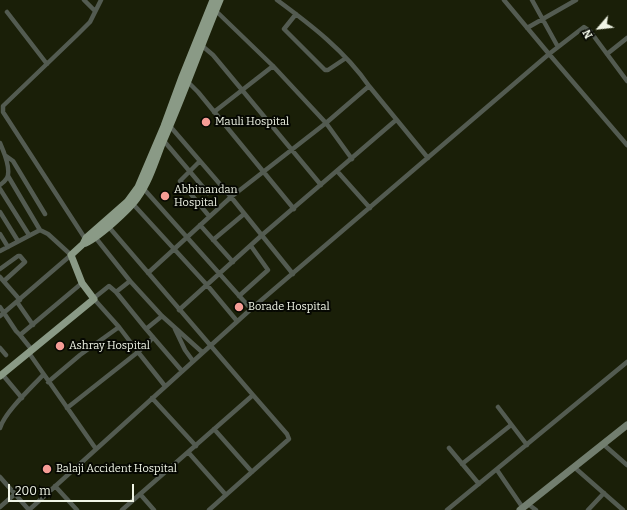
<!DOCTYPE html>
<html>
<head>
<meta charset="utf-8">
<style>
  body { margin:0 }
  #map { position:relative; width:627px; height:510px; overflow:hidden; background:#1a1f08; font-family:Bitter,serif }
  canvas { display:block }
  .north { position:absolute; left:579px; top:8px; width:40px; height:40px; -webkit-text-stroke:3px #060802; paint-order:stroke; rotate:242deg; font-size:11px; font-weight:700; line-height:16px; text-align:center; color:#f0f5e6 }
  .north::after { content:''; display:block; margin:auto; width:14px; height:18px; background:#f0f5e6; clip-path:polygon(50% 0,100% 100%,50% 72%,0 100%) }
  .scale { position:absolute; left:8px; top:484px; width:126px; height:18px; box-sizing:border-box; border:2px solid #f0f5e6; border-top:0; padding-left:5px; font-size:12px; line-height:14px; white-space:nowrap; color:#f0f5e6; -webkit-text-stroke:3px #060802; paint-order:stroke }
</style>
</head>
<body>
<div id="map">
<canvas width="627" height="510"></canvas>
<div class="north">N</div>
<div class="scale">200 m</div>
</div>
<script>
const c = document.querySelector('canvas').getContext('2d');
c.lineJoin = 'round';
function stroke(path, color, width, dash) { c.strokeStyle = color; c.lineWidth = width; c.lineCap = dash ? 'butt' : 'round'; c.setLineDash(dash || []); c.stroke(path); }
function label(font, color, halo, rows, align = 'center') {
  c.font = font + ' Bitter,serif'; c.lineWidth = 4; c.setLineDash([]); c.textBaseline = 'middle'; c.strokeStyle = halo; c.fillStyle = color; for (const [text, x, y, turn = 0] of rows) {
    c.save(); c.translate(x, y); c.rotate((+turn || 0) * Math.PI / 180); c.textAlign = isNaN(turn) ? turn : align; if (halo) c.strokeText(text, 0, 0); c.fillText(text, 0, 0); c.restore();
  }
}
const street = new Path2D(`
  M84,0L95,11
  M277,0C311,25 345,51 369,86
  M532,0L558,47
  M216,11L273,66L326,123L352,159
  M7,12L47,64
  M296,14L284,29L325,70H328L346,58
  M527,28L576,0
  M627,38L607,54L590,31L584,27L549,54L627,145
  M200,44L213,55L321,185
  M607,54L627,81
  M187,81L198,92L294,209
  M214,112L273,66
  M169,125L231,197L293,274
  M164,141L208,193
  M0,143C4,152 11,170 7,178C5,181 3,183 0,185
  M6,156L13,161L45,214
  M200,161L180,181L209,216
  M337,171L370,208
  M143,188L251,309
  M0,189L29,235
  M133,204L207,285L237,321
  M0,212L18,241
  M200,225L233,262
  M108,226L253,395L122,510
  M0,234L8,247
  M95,237L130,281L162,316L202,352
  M86,240L3,112V106L77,35L90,22L101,0
  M213,240L244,214
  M0,251L40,230
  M0,269L18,256H20L25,262L4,281
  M148,273L231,197L326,123L369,86L428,158
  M0,277L20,300
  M116,292L146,329L162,316
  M239,296L268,270L251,246
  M94,298L109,286L116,292L130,281
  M17,302L33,325
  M0,307L16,331L20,335
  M179,310L262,235L396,120
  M0,316L71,255L48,234L40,230L8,176
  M146,329L182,371
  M175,329L185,350L193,361
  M153,337L149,342L138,352L165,386
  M0,348L6,355
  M32,350L20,335L82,283
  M29,353L96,449
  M2,374L22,398
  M48,382L80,355L119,327
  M152,398L196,446
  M498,407L527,445
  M67,408L138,352L119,327L94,299
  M0,428C5,412 31,388 43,375
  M214,429L252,472
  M603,444L627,465
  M449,448L479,484
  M188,452L226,495
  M462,464L511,425
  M574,467L623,510
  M497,470L523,508
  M0,477L29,510
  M55,486L77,510
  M140,494L154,510
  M528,504L536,510
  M0,507L15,494
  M29,510L251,309L549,54L504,0
  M209,510L289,439L287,434L253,395
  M447,510L627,362
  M588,510L604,493`);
const secondary = new Path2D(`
  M520,510L627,425`);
const primary = new Path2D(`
  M83,244C96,240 130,209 138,197C149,182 155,162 162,144C183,97 200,48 220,0
  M0,376L94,299L82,283L71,255L83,244L86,238L127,202L138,187L164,126L182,77L213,0`);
const markers = [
  [206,122,5,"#f59c95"],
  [165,196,5,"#f59c95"],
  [239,307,5,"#f59c95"],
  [60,346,5,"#f59c95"],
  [47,469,5,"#f59c95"]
];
const poiNames = [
  ["Mauli Hospital",215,122],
  ["Abhinandan",174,190],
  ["Hospital",174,203],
  ["Borade Hospital",248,307],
  ["Ashray Hospital",69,346],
  ["Balaji Accident Hospital",56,469]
];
stroke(street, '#535b51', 4.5);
stroke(secondary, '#727e6f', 7);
stroke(primary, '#8a9a86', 7);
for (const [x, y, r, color] of markers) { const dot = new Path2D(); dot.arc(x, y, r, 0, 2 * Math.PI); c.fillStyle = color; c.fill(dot); stroke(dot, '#060802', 1.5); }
label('11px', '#f0f5e6', '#060802', poiNames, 'left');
</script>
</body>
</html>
